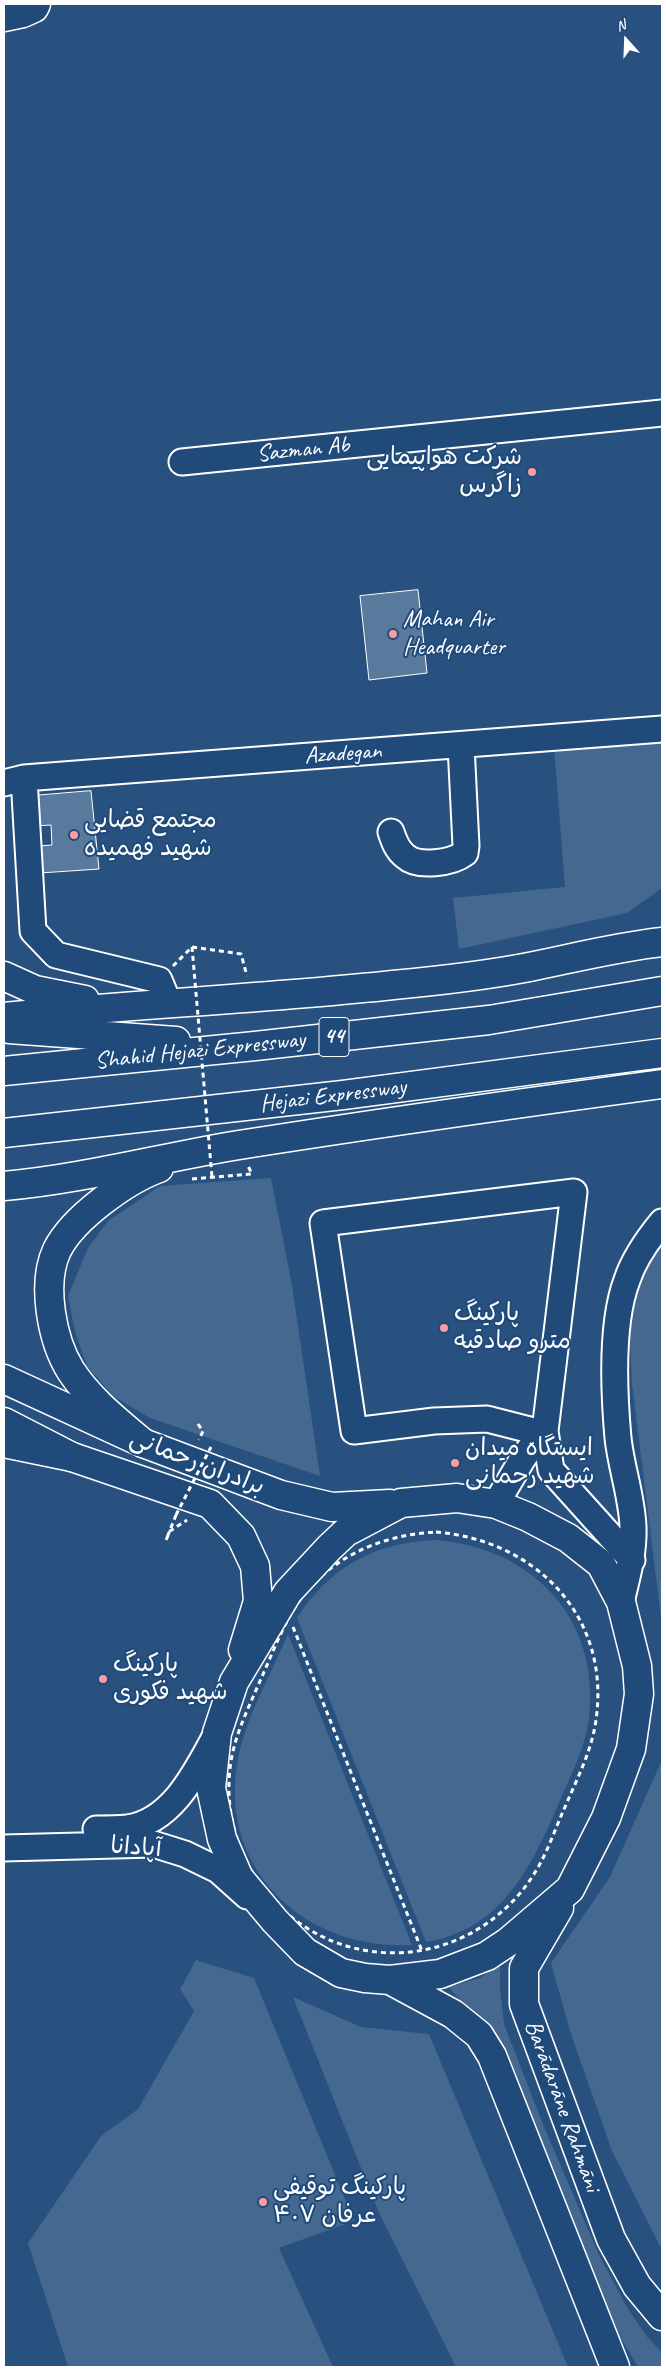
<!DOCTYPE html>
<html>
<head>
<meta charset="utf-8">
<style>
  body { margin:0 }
  #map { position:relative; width:666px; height:2371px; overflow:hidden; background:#28517f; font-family:Caveat,sans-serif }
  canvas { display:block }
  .frame { position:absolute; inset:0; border:5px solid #fff; pointer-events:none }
  .north { position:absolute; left:601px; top:15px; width:50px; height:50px; -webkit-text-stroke:4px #1f4a7a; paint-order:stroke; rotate:340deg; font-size:14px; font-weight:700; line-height:20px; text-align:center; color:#fff }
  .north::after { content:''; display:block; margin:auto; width:18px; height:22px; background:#fff; clip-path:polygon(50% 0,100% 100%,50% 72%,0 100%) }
</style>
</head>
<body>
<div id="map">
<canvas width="666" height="2371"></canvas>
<div class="frame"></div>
<div class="north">N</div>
</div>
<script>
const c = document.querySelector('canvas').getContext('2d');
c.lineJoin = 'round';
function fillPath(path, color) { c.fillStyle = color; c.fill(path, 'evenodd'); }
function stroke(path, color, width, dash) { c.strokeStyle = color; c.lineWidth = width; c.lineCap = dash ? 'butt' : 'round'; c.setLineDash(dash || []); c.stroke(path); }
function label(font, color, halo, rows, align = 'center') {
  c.font = font + ' Caveat,"Playpen Sans Arabic",sans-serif'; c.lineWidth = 4; c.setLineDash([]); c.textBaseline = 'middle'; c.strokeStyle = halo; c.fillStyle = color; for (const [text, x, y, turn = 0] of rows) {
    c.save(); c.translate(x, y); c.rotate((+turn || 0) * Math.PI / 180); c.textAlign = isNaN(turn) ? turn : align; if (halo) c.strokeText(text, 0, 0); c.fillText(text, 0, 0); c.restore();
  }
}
const green = new Path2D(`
  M662,735V888L627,913L459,949L453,898L565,887L554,747Z
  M271,1178L292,1285L320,1476L150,1418L113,1396L87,1366L75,1332L68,1296L88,1248L108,1221L160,1186Z
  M662,1239V1625L632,1384L628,1299Z
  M435,1540C531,1547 601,1618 589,1718C585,1750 568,1781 556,1810C529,1871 500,1930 426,1942L297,1618C331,1566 374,1543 435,1540Z
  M288,1634L412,1945C308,1951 220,1873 237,1765C244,1720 270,1676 288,1634Z
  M662,1760V2247L660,2246L612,2151L570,2031L551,1963L610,1877Z
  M196,1960L254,1978L354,2221L279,2248L333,2367H68L28,2243L101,2136L138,2109L194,2011L180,1989Z
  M500,1963V1989L504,2024L544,2127L600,2257L628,2309L648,2338L662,2352V2367H638L606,2313L496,2036L448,1987L480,1978Z
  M293,1997L361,2027L429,2034L568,2367H456L379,2213Z`);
const building = new Path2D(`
  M418,590L427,673L369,680L360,596Z
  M91,791L99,869L40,873L38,846L52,845L51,825L35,826L32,796Z`);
const path = new Path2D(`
  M173,966L192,947L241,954L247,976
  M192,1179L252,1174L248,1166
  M198,1424L203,1431L199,1440
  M176,1515L166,1540L170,1531L187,1520
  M436,1532C535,1540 611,1616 596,1720C592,1750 577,1779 565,1807C555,1829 547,1854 534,1874C499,1930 434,1961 369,1951C281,1938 220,1856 230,1769C233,1738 248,1709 260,1681C270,1659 279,1635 291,1614C321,1561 377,1535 436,1532Z
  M293,1627L422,1951`);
const minor = new Path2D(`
  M182,462L662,413
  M24,778L33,931L56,955L159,980L169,1004
  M4,783L24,778L662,729
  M391,832C394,841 397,850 405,856C418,868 452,863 465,853L466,846L461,745
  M496,1504L523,1458L534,1443V1431L487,1419L434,1421L354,1431L323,1223L574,1192L545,1431L551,1470L632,1560
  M621,1602C627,1577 634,1553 633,1527C632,1497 621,1467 618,1438C614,1393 611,1322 627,1280C634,1259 648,1239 662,1222
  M96,1829C106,1829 117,1829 127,1828C172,1822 196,1772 215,1737
  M4,1848L153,1844L185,1854L218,1870L247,1896`);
const major = new Path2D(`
  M4,17L23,13L34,8L36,4
  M4,1379L143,1443L281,1495L332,1507L390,1504
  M4,1422L72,1457L210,1504L241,1536L255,1566L258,1601L243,1650
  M457,1498L496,1504L528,1517L568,1538L601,1564L621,1602L637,1666L639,1694L631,1749L606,1818L570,1889L508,1942L487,1956L440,1974L390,1980L365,1978L341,1973L305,1952L275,1921L239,1878L222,1839L211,1788L217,1733L234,1682L288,1592L329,1548L346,1532L401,1503Z
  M559,1908L524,1968V2004L611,2239L637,2286L662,2316
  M390,1980L453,2014L479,2035L492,2056L615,2367`);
const highway = new Path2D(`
  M4,976L35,990L85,1000
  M4,1017C133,1004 263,999 393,985C436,981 481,976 524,968C570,959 616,947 662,942
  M9,1029L176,1041
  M4,1071L255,1046L489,1020L662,991
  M4,1133L343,1095L662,1053
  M4,1186C83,1179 160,1158 239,1145C379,1123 521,1103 662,1084
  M4,1443L72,1457
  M143,1443C117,1421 90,1400 71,1371C52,1341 41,1284 57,1250C73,1218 126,1180 159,1168`);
const pathBridge = new Path2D(`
  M192,947L212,1177
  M176,1515L211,1447`);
const markers = [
  [532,472,5,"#ff9aa2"],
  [393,634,5,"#ff9aa2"],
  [74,835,5,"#ff9aa2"],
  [444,1328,5,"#ff9aa2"],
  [455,1463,5,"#ff9aa2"],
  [103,1679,5,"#ff9aa2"],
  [263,2202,5,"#ff9aa2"]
];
const shields = [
  [334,1037,30]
];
const shieldNames = [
  ["44",334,1037]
];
const streetNames = [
  ["Sazman Ab",303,450,-6],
  ["Azadegan",343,754,-4],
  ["Shahid Hejazi Expressway",200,1051,-6],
  ["Hejazi Expressway",333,1096,-7],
  ["برادران رحمانی",197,1463,21],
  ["آپادانا",136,1848,4],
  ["Barādarāne Rahmāni",562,2106,70]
];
const poiNames = [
  ["شرکت هواپیمایی",522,458,"right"],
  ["زاگرس",522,486,"right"],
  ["Mahan Air",403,620],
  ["Headquarter",403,648],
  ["مجتمع قضایی",84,821],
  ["شهید فهمیده",84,849],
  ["پارکینگ",454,1314],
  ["مترو صادقیه",454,1342],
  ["ایستگاه میدان",465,1449],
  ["شهید رحمانی",465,1477],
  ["پارکینگ",113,1665],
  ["شهید فکوری",113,1693],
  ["پارکینگ توقیفی",273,2188],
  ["عرفان ۴۰۷",273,2216]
];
fillPath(green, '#446890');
fillPath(building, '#5a7a9d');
stroke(building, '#fff', 1);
stroke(minor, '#fff', 29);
stroke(major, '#fff', 31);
stroke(highway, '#fff', 31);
stroke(path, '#fff', 3, [5, 4]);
stroke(minor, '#1f4a7a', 25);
stroke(major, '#1f4a7a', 28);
stroke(highway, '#1f4a7a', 28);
stroke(pathBridge, '#fff', 3, [5, 4]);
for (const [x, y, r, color] of markers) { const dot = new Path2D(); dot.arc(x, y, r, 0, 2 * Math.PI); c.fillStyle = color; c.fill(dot); stroke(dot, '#1f4a7a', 2); }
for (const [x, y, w] of shields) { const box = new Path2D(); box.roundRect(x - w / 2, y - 19.5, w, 39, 4); c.fillStyle = '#1f4a7a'; c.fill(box); stroke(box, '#fff', 1); }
label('bold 22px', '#fff', null, shieldNames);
label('24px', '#fff', '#1f4a7a', streetNames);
label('24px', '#fff', '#1f4a7a', poiNames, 'left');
</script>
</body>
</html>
